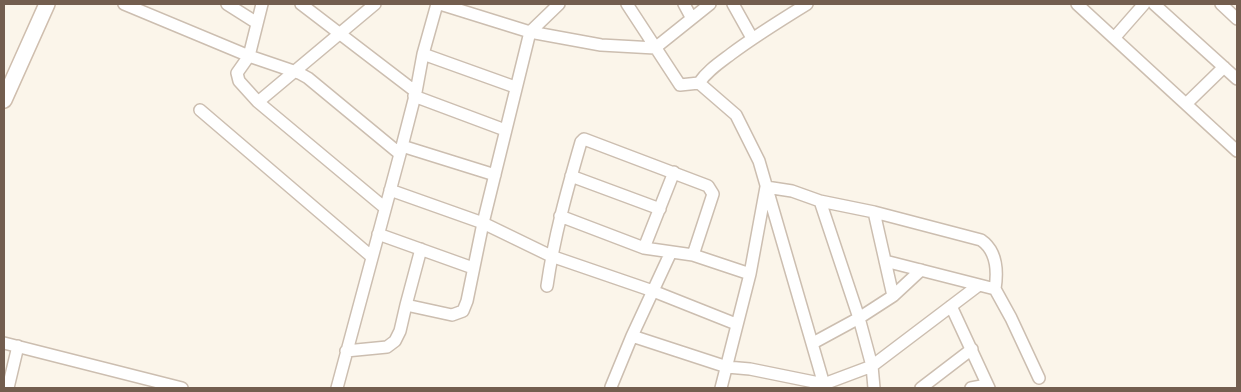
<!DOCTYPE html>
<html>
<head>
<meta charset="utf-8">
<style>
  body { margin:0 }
  #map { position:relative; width:1241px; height:392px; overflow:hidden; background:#fbf5ea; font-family:"Sofia Sans Condensed",sans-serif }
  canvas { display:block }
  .frame { position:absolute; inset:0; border:5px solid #735e4f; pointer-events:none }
</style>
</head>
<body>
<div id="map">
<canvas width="1241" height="392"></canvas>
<div class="frame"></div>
</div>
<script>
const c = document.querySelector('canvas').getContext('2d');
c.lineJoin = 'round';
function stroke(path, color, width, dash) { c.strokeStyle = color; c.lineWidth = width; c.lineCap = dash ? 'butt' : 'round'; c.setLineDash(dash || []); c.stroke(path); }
const street = new Path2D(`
  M124,4L249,56L299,73L308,78L400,154
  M227,4L257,23
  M262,4L249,56L237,73L239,81L258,102L385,208
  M301,4L416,92
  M440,4L530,32L601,45L655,48L710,4
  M627,4L680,85L699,83L736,115L759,161L825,388
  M684,4L691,17
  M733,4L752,38
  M1077,4L1237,151
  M1154,4L1237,79
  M1221,4L1237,19
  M1115,37L1144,4
  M423,54L515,87
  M699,83C707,71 719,63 731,54C755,36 781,20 807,4
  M414,96L505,130
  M258,102L375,4
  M1186,104L1224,67
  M200,110L372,257
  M402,146L495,175
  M571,176L660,209
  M390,190L483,223L551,256L653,291L736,324
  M820,201L859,318L872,366L874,388
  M560,216L644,248L693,255L750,274
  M378,234L473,268
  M644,248L674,172
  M885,261L995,289L1011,318L1039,378
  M547,286C554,237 567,190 581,142L584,139L708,186L713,194L693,255
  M893,296L921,270
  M406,305L452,315L463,311L467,301L483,223L530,32L559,4
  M951,306L989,388
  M632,336L727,367L750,369L824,384L872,366L979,285
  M4,343L182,388
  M813,343L859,318L893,296L874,212
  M346,351L387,347L395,341L400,331L406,305L421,249
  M611,387L632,336L671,252
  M8,388L18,346
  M337,388L400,154L416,92L423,54L437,4
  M721,388L750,274L766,187L792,191L820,201L874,212L981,240C997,251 998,270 995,289
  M921,388L972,349
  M971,388L987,385`);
const secondary = new Path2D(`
  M4,100L47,4`);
stroke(street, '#ccbeb0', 14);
stroke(secondary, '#cfbeae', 18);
stroke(street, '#fff', 11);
stroke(secondary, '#fff', 15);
</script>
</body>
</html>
